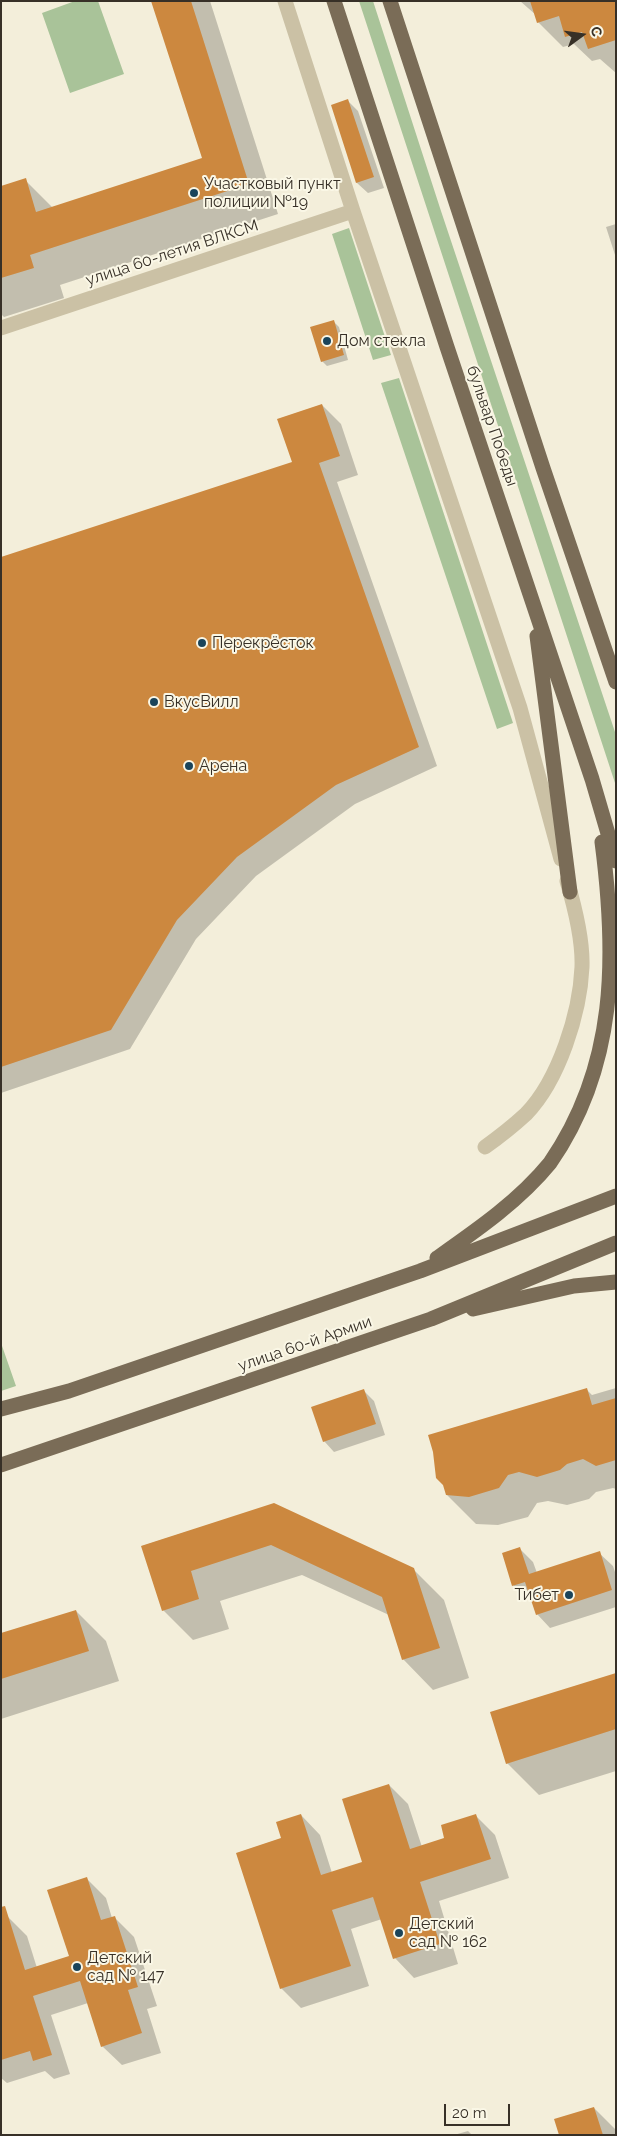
<!DOCTYPE html>
<html>
<head>
<meta charset="utf-8">
<style>
  body { margin:0 }
  #map { position:relative; width:617px; height:2136px; overflow:hidden; background:#f3eeda; font-family:Raleway,sans-serif }
  canvas { display:block }
  .frame { position:absolute; inset:0; border:2px solid #373027; pointer-events:none }
  .north { position:absolute; left:557px; top:10px; width:50px; height:50px; -webkit-text-stroke:4px #faf7e6; paint-order:stroke; rotate:76deg; font-size:14px; font-weight:700; line-height:20px; text-align:center; color:#373027 }
  .north::after { content:''; display:block; margin:auto; width:18px; height:22px; background:#373027; clip-path:polygon(50% 0,100% 100%,50% 72%,0 100%) }
  .scale { position:absolute; left:444px; top:2104px; width:66px; height:22px; box-sizing:border-box; border:2px solid #373027; border-top:0; padding-left:6px; font-size:15px; line-height:18px; white-space:nowrap; color:#373027; -webkit-text-stroke:4px #faf7e6; paint-order:stroke }
</style>
</head>
<body>
<div id="map">
<canvas width="617" height="2136"></canvas>
<div class="frame"></div>
<div class="north">С</div>
<div class="scale">20 m</div>
</div>
<script>
const c = document.querySelector('canvas').getContext('2d');
c.lineJoin = 'round';
function fillPath(path, color) { c.fillStyle = color; c.fill(path, 'evenodd'); }
function stroke(path, color, width, dash) { c.strokeStyle = color; c.lineWidth = width; c.lineCap = dash ? 'butt' : 'round'; c.setLineDash(dash || []); c.stroke(path); }
function label(font, color, halo, rows, align = 'center') {
  c.font = font + ' Raleway,sans-serif'; c.lineWidth = 4; c.setLineDash([]); c.textBaseline = 'middle'; c.strokeStyle = halo; c.fillStyle = color; for (const [text, x, y, turn = 0] of rows) {
    c.save(); c.translate(x, y); c.rotate((+turn || 0) * Math.PI / 180); c.textAlign = isNaN(turn) ? turn : align; if (halo) c.strokeText(text, 0, 0); c.fillText(text, 0, 0); c.restore();
  }
}
const green = new Path2D(`
  M75,1H98L124,74L70,93L42,13Z
  M359,1H373L440,208L616,735V786Z
  M349,228L391,355L373,360L332,234Z
  M399,378L513,723L497,729L381,383Z
  M1,1343L16,1386L1,1391Z`);
const shadow = new Path2D(`
  M152,1H210L278,214L60,285L64,298L4,317L1,314V188L25,180L53,208L203,159Z
  M520,1H616V73L600,59L592,61L574,44L563,47L538,22L536,15Z
  M348,101L358,111L384,188L368,193L357,183Z
  M616,224V258L606,227Z
  M334,322L339,327L348,360L327,366L322,361Z
  M322,405L341,424L358,475L337,482L437,766L355,804L256,876L196,939L130,1049L1,1093V558L293,463Z
  M616,1388V1489L613,1488L596,1492L589,1499L567,1505L548,1501L537,1503L528,1517L498,1525L476,1524L447,1495L587,1390L592,1395Z
  M364,1391L374,1401L385,1435L334,1452L324,1441Z
  M274,1504L413,1569L444,1600L469,1678L433,1690L403,1659L389,1615L302,1575L220,1601L229,1629L193,1640L163,1610L142,1546Z
  M520,1549L533,1562L537,1573L599,1553L613,1566L616,1575V1607L550,1628L537,1614L531,1597L527,1599L513,1585Z
  M76,1611L106,1641L119,1681L1,1719V1635Z
  M616,1674V1771L539,1795L507,1763Z
  M389,1785L408,1804L422,1847L446,1839L476,1816L495,1835L509,1878L439,1901L458,1964L414,1978L395,1958L382,1919L351,1929L369,1986L301,2008L281,1988L283,1839L301,1815L320,1835L332,1873L364,1863Z
  M86,1878L106,1898L112,1918L114,1917L134,1937L157,2006L147,2009L161,2053L122,2065L102,2046L88,2003L51,2015L70,2074L54,2079L45,2071L7,2083L1,2078V1919L8,1917L27,1936L37,1968L70,1957Z
  M594,2108L616,2130V2135H560Z
  M468,2131L472,2135H454Z`);
const building = new Path2D(`
  M151,1H191L249,184L30,255L34,268L1,278V186L26,178L36,212L202,158Z
  M530,1H616V40L588,49L582,32L565,37L559,16L537,23Z
  M348,99L374,177L356,183L331,105Z
  M334,320L344,355L321,362L310,327Z
  M322,404L340,456L319,463L419,747L336,785L237,857L177,920L111,1030L1,1067V557L292,462L277,419Z
  M587,1388L592,1405L616,1398V1460L596,1466L583,1459L567,1464L560,1470L537,1477L519,1472L508,1475L499,1488L469,1497L446,1495L443,1485L436,1478L433,1452L428,1435Z
  M364,1389L376,1424L323,1442L311,1407Z
  M274,1503L414,1568L440,1648L402,1660L382,1597L271,1545L191,1571L199,1599L162,1611L141,1546Z
  M520,1547L529,1574L600,1551L612,1590L536,1615L525,1582L512,1586L502,1553Z
  M76,1610L89,1651L1,1679V1633Z
  M616,1673V1729L506,1764L490,1712Z
  M389,1784L410,1849L444,1838L441,1825L476,1814L491,1859L420,1882L440,1944L393,1959L373,1897L332,1910L351,1966L280,1989L236,1853L281,1838L276,1822L301,1814L321,1875L362,1862L342,1799Z
  M87,1877L101,1920L115,1916L138,1987L128,1990L142,2033L101,2047L80,1981L33,1996L52,2055L33,2061L30,2051L1,2060V1907L5,1906L25,1970L69,1956L47,1890Z
  M594,2107L603,2135H559L554,2119Z`);
const minor = new Path2D(`
  M285,1L353,211L520,708L561,859
  M1,328L353,211
  M485,1147C499,1137 513,1126 526,1114C559,1080 580,1013 582,967C583,939 575,908 567,881`);
const major = new Path2D(`
  M334,1L447,347L592,779L616,861
  M390,1L543,468L616,682
  M537,636L570,892
  M437,1258C477,1230 519,1201 550,1163C617,1066 617,957 602,842
  M473,1309L574,1286L616,1282
  M1,1409L69,1391L420,1271L616,1196
  M1,1465L431,1319L616,1243`);
const markers = [
  [194,193,5,"#1a445a"],
  [327,341,5,"#1a445a"],
  [202,643,5,"#1a445a"],
  [154,702,5,"#1a445a"],
  [189,766,5,"#1a445a"],
  [569,1595,5,"#1a445a"],
  [399,1933,5,"#1a445a"],
  [77,1967,5,"#1a445a"]
];
const poiNames = [
  ["Участковый пункт",204,184],
  ["полиции №19",204,202],
  ["Дом стекла",337,341],
  ["Перекрёсток",212,643],
  ["ВкусВилл",164,702],
  ["Арена",199,766],
  ["Тибет",559,1595,"right"],
  ["Детский",409,1924],
  ["сад № 162",409,1942],
  ["Детский",87,1958],
  ["сад № 147",87,1976]
];
const streetNames = [
  ["улица 60-летия ВЛКСМ",172,253,-18],
  ["бульвар Победы",492,426,71],
  ["улица 60-й Армии",305,1344,-19]
];
fillPath(green, '#a9c399');
fillPath(shadow, '#0003');
fillPath(building, '#cc883f');
stroke(minor, '#cbc1a5', 15);
stroke(major, '#7a6c57', 15);
for (const [x, y, r, color] of markers) { const dot = new Path2D(); dot.arc(x, y, r, 0, 2 * Math.PI); c.fillStyle = color; c.fill(dot); stroke(dot, '#faf7e6', 2); }
label('16px', '#373027', '#faf7e6', poiNames, 'left');
label('16px', '#373027', '#faf7e6', streetNames);
</script>
</body>
</html>
